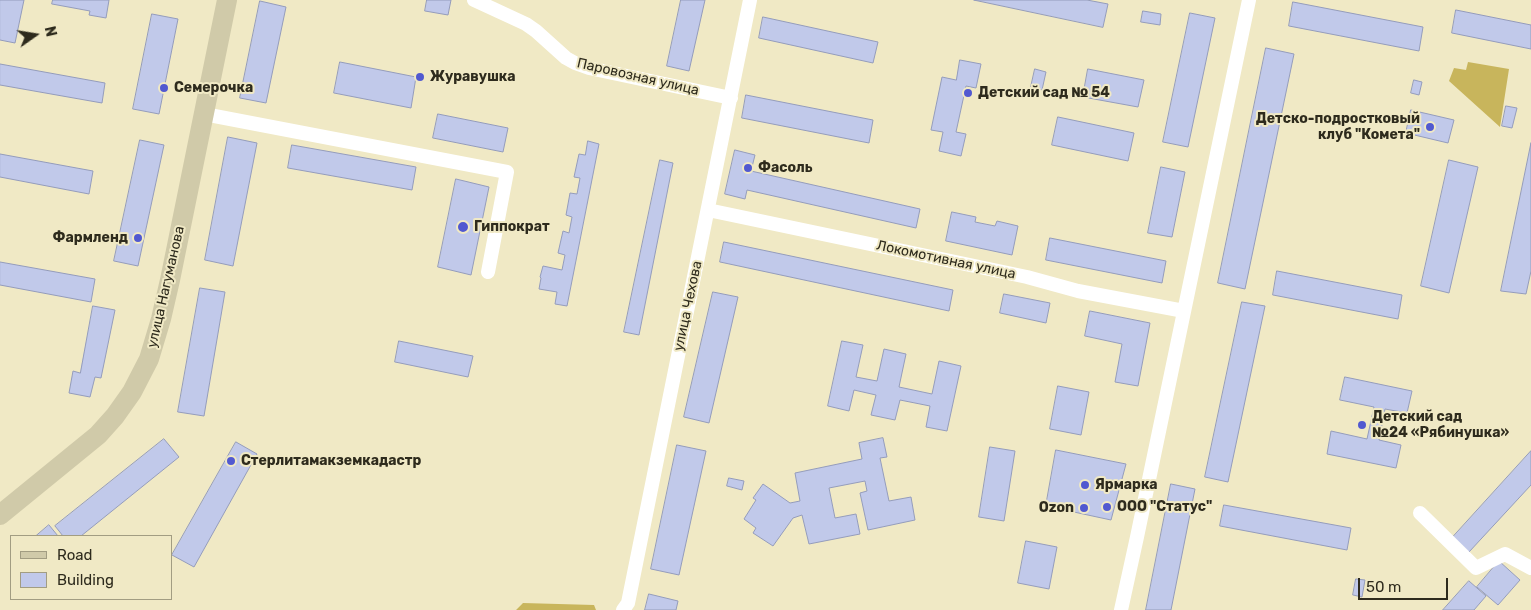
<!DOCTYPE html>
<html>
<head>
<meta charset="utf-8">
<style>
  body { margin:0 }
  #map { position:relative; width:1531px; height:610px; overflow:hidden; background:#f0e9c5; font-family:Rubik,sans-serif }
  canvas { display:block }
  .legend { position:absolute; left:10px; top:535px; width:162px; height:65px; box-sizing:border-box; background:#f0e9c5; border:1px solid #a29d82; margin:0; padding:6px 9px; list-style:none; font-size:15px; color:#2e2b1d }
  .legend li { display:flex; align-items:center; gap:10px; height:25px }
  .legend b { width:25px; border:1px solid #a29d82 }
  .north { position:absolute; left:10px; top:10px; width:50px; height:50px; -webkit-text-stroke:4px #f0e9c5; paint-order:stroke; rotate:77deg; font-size:14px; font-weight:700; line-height:20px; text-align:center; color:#2e2b1d }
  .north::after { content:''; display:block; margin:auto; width:18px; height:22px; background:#2e2b1d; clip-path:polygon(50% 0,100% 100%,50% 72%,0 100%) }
  .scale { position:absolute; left:1358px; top:578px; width:90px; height:22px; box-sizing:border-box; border:2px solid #2e2b1d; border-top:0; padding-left:6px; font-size:15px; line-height:18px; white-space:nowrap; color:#2e2b1d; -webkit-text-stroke:4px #f0e9c5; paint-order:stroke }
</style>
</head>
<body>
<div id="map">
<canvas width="1531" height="610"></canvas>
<ul class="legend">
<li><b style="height:6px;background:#d0caa9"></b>Road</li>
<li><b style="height:14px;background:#c1c9ea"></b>Building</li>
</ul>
<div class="north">N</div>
<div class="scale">50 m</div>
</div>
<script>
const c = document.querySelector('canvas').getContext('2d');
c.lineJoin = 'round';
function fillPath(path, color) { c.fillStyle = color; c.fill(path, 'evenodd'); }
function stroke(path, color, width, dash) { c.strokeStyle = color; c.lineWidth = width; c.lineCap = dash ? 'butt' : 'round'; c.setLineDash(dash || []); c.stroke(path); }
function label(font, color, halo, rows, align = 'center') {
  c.font = font + ' Rubik,sans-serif'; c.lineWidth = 4; c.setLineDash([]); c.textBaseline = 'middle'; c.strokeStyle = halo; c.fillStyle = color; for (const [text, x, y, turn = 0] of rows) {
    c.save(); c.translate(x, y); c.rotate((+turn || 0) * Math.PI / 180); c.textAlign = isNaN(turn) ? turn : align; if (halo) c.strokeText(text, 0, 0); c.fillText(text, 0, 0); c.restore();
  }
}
const green = new Path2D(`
  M1468,62L1509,69L1500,127L1449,81L1454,68L1466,70Z
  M523,603L594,605L596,610H516Z`);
const building = new Path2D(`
  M0,0H24L15,43L0,40Z
  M53,0H109L106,18L89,15L90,11L52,4Z
  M427,0H451L448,15L425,11Z
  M681,0H705L689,71L667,66Z
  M974,0H1087L1108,4L1103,27Z
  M260,1L286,7L266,103L240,98Z
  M1293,2L1423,27L1419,51L1289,26Z
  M1456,10L1531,25V49L1452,33Z
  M1143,11L1161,14L1160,25L1141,22Z
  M1190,13L1215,18L1188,147L1163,142Z
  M152,14L178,19L159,114L133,109Z
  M763,17L878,42L873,63L759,38Z
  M1266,48L1294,54L1245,289L1218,283Z
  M960,60L981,64L976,88L966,86L956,132L966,134L961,156L939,151L943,132L931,130L942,77L956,80Z
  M340,62L416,77L411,108L334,93Z
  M0,64L105,83L102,103L0,85Z
  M1035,69L1046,72L1042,90L1031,87Z
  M1088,69L1144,80L1138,107L1083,97Z
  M1414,80L1422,82L1419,95L1411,93Z
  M746,95L873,120L869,143L742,118Z
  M1506,106L1517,108L1512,128L1502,126Z
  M1411,110L1454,120L1448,143L1406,133Z
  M438,114L508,128L503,152L433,138Z
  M1058,117L1134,133L1128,161L1052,145Z
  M228,137L257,143L233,266L205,260Z
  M140,140L164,145L138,266L114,261Z
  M588,141L599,144L567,306L555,304L557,292L539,289L541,278L540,277L543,266L562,270L565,255L558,253L563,231L569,233L572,217L566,215L570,193L577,194L580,178L574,177L579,154L585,155Z
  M1531,143V271L1526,294L1501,291Z
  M292,145L416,167L412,190L288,168Z
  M735,150L755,155L751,171L920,209L916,228L747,190L745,199L725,194Z
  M0,154L93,171L89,194L0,177Z
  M660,160L673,163L639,335L624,332Z
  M1449,160L1478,167L1449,293L1421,286Z
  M1161,167L1185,172L1172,237L1148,233Z
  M456,179L489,187L471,275L438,267Z
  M952,212L976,217L975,222L995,226L997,221L1018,226L1012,255L946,241Z
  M1050,238L1166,261L1162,283L1046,260Z
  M724,242L953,290L949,311L720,262Z
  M0,262L95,279L91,302L0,285Z
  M1277,271L1402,295L1398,319L1273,295Z
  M200,288L225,292L204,416L178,412Z
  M713,292L738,297L709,423L684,417Z
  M1004,294L1050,303L1046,323L1000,313Z
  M1242,302L1265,306L1228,482L1205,477Z
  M93,306L115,310L101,378L95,377L90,397L69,393L73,371L80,373Z
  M1090,311L1150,323L1138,386L1115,382L1122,344L1085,336Z
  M399,341L473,356L468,377L395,362Z
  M842,341L863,345L856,377L877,381L884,349L906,354L899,387L932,394L939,361L961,366L947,431L926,427L930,406L900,400L895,420L871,415L876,395L854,390L849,411L828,406Z
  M1345,377L1412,391L1407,413L1385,409L1379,440L1401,445L1396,468L1327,454L1331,431L1367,439L1374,407L1340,400Z
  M1058,386L1089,392L1081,435L1050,429Z
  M883,438L887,457L880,458L889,501L911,497L915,520L868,530L860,493L867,491L865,481L829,488L835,518L856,514L860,534L809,544L802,515L793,518L773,546L753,533L756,528L744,519L756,500L753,498L763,484L790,503L800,501L795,473L862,459L859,443Z
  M164,439L179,457L81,536H63L55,526Z
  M236,442L257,454L194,567L172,555Z
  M677,445L706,451L679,575L651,569Z
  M990,447L1015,451L1004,521L979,517Z
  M1056,450L1126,464L1111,520L1046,506Z
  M1531,451V485L1469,552L1453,537Z
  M729,478L744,481L742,490L727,486Z
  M1171,484L1195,489L1171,610H1146Z
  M1224,505L1351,528L1347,550L1220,526Z
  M49,525L58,536H36Z
  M1026,541L1057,547L1049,589L1018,583Z
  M1499,561L1520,580L1498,605L1477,587Z
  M1356,579L1365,580L1362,597L1353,595Z
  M1469,581L1486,596L1474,610H1443Z
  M649,594L678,601L676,610H645Z`);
const street = new Path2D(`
  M474,0L526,24L536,31L566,58L575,63L589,68L731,98
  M204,114L507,172L488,272
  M708,210L1027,277L1078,291L1184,311
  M1420,513L1476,568L1505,554L1531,568
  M623,610L628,603L750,0
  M1121,610L1137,537L1249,0`);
const secondary = new Path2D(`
  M0,515L98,435L115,416L132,392L149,359L161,319L170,280L227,0`);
const markers = [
  [420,77,5,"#5159d0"],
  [164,88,5,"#5159d0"],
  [968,93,5,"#5159d0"],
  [1430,127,5,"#5159d0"],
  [748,168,5,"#5159d0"],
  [463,227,6,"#5159d0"],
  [138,238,5,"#5159d0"],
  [1362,425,5,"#5159d0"],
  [231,461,5,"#5159d0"],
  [1085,485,5,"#5159d0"],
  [1107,507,5,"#5159d0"],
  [1084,508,5,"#5159d0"]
];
const poiNames = [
  ["Журавушка",430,77],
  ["Семерочка",174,88],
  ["Детский сад № 54",978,93],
  ["Детско-подростковый",1420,119,"right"],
  ["клуб \"Комета\"",1420,135,"right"],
  ["Фасоль",758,168],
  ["Гиппократ",474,227],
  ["Фармленд",128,238,"right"],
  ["Детский сад",1372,417],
  ["№24 «Рябинушка»",1372,433],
  ["Стерлитамакземкадастр",241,461],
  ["Ярмарка",1095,485],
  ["ООО \"Статус\"",1117,507],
  ["Ozon",1074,508,"right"]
];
const streetNames = [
  ["Паровозная улица",638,77,13],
  ["Локомотивная улица",946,260,12],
  ["улица Нагуманова",166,287,-77],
  ["улица Чехова",688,306,-78]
];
fillPath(green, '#c8b55c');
fillPath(building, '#c1c9ea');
stroke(building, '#949cbb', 1);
stroke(street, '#fff', 14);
stroke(secondary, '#d0caa9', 20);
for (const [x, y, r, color] of markers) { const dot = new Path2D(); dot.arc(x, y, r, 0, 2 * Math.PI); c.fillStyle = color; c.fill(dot); stroke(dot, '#f0e9c5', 2); }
label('bold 14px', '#2e2b1d', '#f0e9c5', poiNames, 'left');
label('14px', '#2e2b1d', '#f0e9c5', streetNames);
</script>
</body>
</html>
